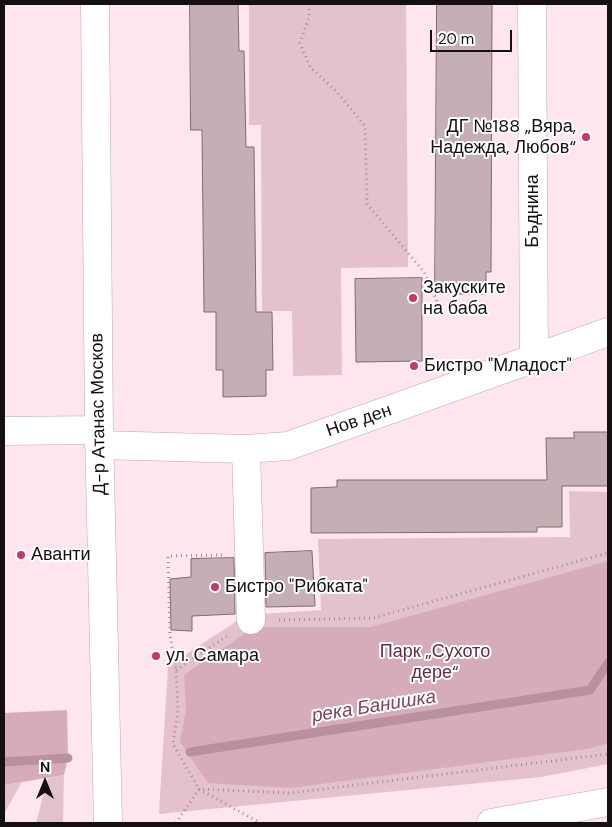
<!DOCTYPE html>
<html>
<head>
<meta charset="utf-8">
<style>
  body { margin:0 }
  #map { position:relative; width:612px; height:827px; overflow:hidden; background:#fee6ec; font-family:"DM Sans",sans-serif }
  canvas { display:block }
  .frame { position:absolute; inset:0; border:5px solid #160f11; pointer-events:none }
  .north { position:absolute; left:20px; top:757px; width:50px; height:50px; -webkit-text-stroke:4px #fff; paint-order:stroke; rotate:0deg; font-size:14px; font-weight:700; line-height:20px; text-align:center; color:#160f11 }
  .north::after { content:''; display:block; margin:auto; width:18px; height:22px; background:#160f11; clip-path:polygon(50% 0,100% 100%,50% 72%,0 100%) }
  .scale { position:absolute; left:430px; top:30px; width:82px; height:22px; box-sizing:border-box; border:2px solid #160f11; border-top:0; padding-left:6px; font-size:15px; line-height:18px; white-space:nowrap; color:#160f11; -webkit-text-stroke:4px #fff; paint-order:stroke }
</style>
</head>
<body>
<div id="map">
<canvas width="612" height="827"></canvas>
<div class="frame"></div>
<div class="north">N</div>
<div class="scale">20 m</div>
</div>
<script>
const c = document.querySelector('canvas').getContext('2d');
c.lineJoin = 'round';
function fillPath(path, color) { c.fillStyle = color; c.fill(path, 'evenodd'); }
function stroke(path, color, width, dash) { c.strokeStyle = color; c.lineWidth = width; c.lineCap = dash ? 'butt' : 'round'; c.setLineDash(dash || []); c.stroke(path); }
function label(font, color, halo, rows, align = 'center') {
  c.font = font + ' "DM Sans",sans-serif'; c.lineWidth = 4; c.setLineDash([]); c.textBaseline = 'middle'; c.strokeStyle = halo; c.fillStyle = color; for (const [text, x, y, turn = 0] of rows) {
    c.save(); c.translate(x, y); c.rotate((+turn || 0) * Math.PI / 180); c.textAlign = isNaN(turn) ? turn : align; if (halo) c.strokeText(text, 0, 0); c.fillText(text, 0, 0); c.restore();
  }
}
const green = new Path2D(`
  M249,4H406L408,267L341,268L342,375L293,376L292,311H262L261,125H249Z
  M569,491L608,492V764L542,777L159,814L168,666L246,615L321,610L318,539L570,537Z
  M64,775L63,823H36L48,778Z
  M22,782L4,814V785Z`);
const forest = new Path2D(`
  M608,561V743L587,749L290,788L208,783L180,742L186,710L184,675L254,627H371Z
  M67,710L68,758L64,775L4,785V713Z`);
const stream = new Path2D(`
  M190,752L590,690L608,663
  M4,762L68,758`);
const building = new Path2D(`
  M190,4H238L239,51H244L246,147H254L256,312H272L273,370H266V396L223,397V370H216V312H204L202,130H191Z
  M437,4H492L491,272H486V294H435Z
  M422,278V361L356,362L355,279Z
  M574,432H608V486H562V527H537V532L311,533V488L337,487V480H547L546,438H574Z
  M312,551L315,606L266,607L265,553Z
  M234,558L235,614L192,616V631L171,630L170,579L191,577V559Z`);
const path = new Path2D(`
  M309,4V17L300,43L310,67L336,91L365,126L367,204L424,272L441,310
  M222,555L168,556L170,635L176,670L178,710L173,744L199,789L260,823
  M279,620L373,618L608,553
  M176,670L230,634
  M176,823L199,789L290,793L608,754`);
const minor = new Path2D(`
  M95,4L99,430L108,823
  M532,4L534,358
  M4,431L99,430
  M99,445L246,449L288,446L608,332
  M246,449L251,620
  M491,823L608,802`);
const markers = [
  [586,137,5,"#c3386e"],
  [413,298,5,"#c3386e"],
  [414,366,5,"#c3386e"],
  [21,555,5,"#c3386e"],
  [215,587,5,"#c3386e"],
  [156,656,5,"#c3386e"]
];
const poiNames = [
  ["ДГ №188 „Вяра,",576,127,"right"],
  ["Надежда, Любов“",576,148,"right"],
  ["Закуските",423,288],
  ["на баба",423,309],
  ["Бистро \"Младост\"",424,366],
  ["Аванти",31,555],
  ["Бистро \"Рибката\"",225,587],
  ["ул. Самара",166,656]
];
const streetNames = [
  ["Бъднина",533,211,-90],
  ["Д-р Атанас Москов",99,414,-91],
  ["Нов ден",359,421,-19]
];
const parkNames = [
  ["Парк „Сухото",435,652],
  ["дере“",435,673]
];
const waterNames = [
  ["река Банишка",374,707,-9]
];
fillPath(green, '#e4c2cb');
fillPath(forest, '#d5acb7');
stroke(stream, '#b9919c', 9);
fillPath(building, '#c5afb4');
stroke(building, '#7f6a6f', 1);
stroke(minor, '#bda7ac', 29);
stroke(path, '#a08f94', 3, [1, 4]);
stroke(minor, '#fff', 28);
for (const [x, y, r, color] of markers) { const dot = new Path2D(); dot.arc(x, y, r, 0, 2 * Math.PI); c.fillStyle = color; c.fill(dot); stroke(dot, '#fff', 2); }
label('18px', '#160f11', '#fff', poiNames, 'left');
label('18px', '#160f11', '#fff', streetNames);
label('18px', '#622c3d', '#fff', parkNames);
label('italic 19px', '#7c4455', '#fff', waterNames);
</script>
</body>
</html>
